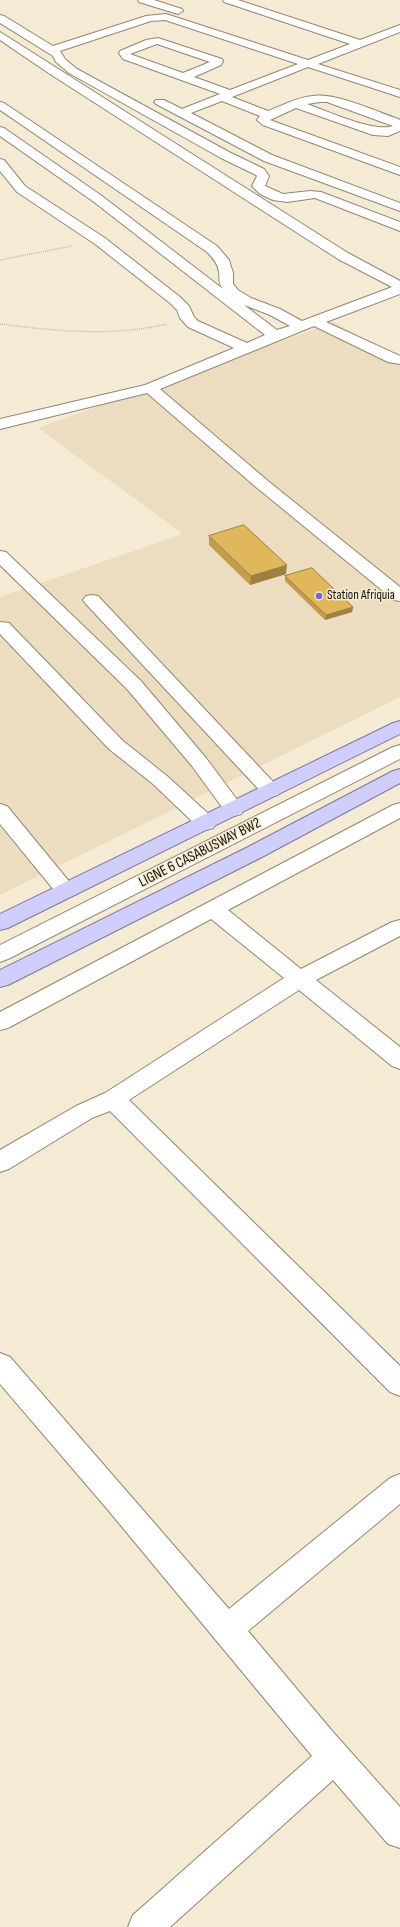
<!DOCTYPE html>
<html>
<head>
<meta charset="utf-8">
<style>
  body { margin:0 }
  canvas { display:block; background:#f5ead3 }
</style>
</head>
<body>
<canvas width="400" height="1927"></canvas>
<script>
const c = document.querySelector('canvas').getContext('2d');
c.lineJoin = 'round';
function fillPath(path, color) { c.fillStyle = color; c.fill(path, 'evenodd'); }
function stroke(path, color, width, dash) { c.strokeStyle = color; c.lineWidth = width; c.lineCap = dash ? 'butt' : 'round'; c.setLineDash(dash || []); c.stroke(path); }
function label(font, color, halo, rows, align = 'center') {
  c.font = font + ' "Sofia Sans Condensed",sans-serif'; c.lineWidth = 3; c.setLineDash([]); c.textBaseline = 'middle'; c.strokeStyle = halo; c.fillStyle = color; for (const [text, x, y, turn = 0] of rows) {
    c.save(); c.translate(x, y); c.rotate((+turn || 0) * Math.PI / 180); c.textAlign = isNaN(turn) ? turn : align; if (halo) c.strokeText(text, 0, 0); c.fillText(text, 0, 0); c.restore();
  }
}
const built = new Path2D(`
  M335,322L400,361V697L0,895V597L183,534L38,428Z`);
const path = new Path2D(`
  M0,260L72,246
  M0,324C57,331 111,337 167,324`);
const minor = new Path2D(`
  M138,0H154L182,9L183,11L178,14L139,2Z
  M223,0H238L360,40L400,25V32L318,64L400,90V97L308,67L232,97L268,111C283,105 296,98 312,96C335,92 375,111 398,119L400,120V131L388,136L373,135L296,108L270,120L400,167V175L263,125L257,120L260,116L222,101L191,113L272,155L400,203V211L264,161L156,104L154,102L156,100H164L182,109L220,94L123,59L119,53L120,51L146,40L158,38L222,59L223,61L221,65L194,77L230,90L298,64L165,20L151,21L60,51L65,59L77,69L229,152L264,169L269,176L265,186L283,194L310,191L321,192L400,222V231L315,198L287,202L273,200L260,194L252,186L257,176L256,175L221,158L69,73L56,62L53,56L0,23V15L4,16L53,46L146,16L166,14L308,60L350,44L224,2ZM157,44L210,62L183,73L130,54ZM320,102H327L393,126C375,133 327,111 307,104Z
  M0,32L348,253L400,281V294L326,322L400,356V364L388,362L314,326L160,389L268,481L400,587V601L394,600L256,487L147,393L0,429V419L145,385L234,348L188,327L180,318L177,310L170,303L95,244L17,192L0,171V159L4,160L25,186L105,238L180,297L189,306L194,317L198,321L247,343L265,335L94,202L0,136V127L4,128L102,196L223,289C218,283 220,279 219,272C218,264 213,258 207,252L0,110V102L4,103L217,246L229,260L233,273V284L238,290L251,298L280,309L302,321L392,287L338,259L50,74L0,40ZM244,305L270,315L290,326L277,330Z
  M0,551L6,552L141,681L206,758L244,809L241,814L234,816L227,814L192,766L127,689L0,565Z
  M92,595L98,596L278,787L281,791L278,795L271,797L264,795L86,604L83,600L86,596Z
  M0,622L9,623L123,741L167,776L213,818L216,823L213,828L206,830L199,828L153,784L109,749L0,634Z
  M400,745V759L8,959L0,962V945L393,747Z
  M400,803V818L228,910L301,969L392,922L400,920V936L316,980L400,1047V1069L392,1066L299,990L129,1100L400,1366V1396L390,1392L110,1111L92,1118L9,1169L0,1172V1150L76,1106L105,1093L284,978L211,919L8,1028L0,1030V1012L393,805Z
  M0,804L7,806L72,885L76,890L72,895L65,897L58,895L0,824Z
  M0,1353L10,1357L229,1609L390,1478L400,1474V1504L248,1631L333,1732L400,1807V1848L388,1844L333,1780L170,1927H128L133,1915L312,1756L108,1510L0,1384Z`);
const major = new Path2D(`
  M400,721V734L8,928L0,930V914L393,723Z
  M400,769V783L262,857L8,985L0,987V970L248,847L393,771Z`);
const wall = new Path2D(`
  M209,536L286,574L250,585L209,545Z
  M285,576L353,607L352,612L325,620L285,581Z`);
const shadedWall = new Path2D(`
  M287,565L286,574L250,585L251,576Z
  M353,607L352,612L325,620L326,615Z`);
const building = new Path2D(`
  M244,525L287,565L251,576L209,536Z
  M312,568L353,607L326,615L285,576Z`);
const markers = [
  [319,596,4,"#7465e0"]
];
const farPoinames = [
  ["Station Afriquia",327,596]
];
const streetNames = [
  ["LIGNE 6 CASABUSWAY BW2",200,853,-27]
];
fillPath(built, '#ecddc0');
stroke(minor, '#918773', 2);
stroke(major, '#7a77a5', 2);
stroke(path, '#978f7f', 1.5, [0.5, 1.5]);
fillPath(minor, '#fff');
fillPath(major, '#d0cefb');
fillPath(wall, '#c29d4e');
fillPath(shadedWall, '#9e8040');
fillPath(building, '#e1b75b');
stroke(building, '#9e8040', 1);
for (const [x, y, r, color] of markers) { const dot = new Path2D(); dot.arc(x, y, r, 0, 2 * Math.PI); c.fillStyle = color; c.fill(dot); stroke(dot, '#f5ead3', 1.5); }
label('13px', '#16120b', '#f5ead3', farPoinames, 'left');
label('15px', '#16120b', '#f5ead3', streetNames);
</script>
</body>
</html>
